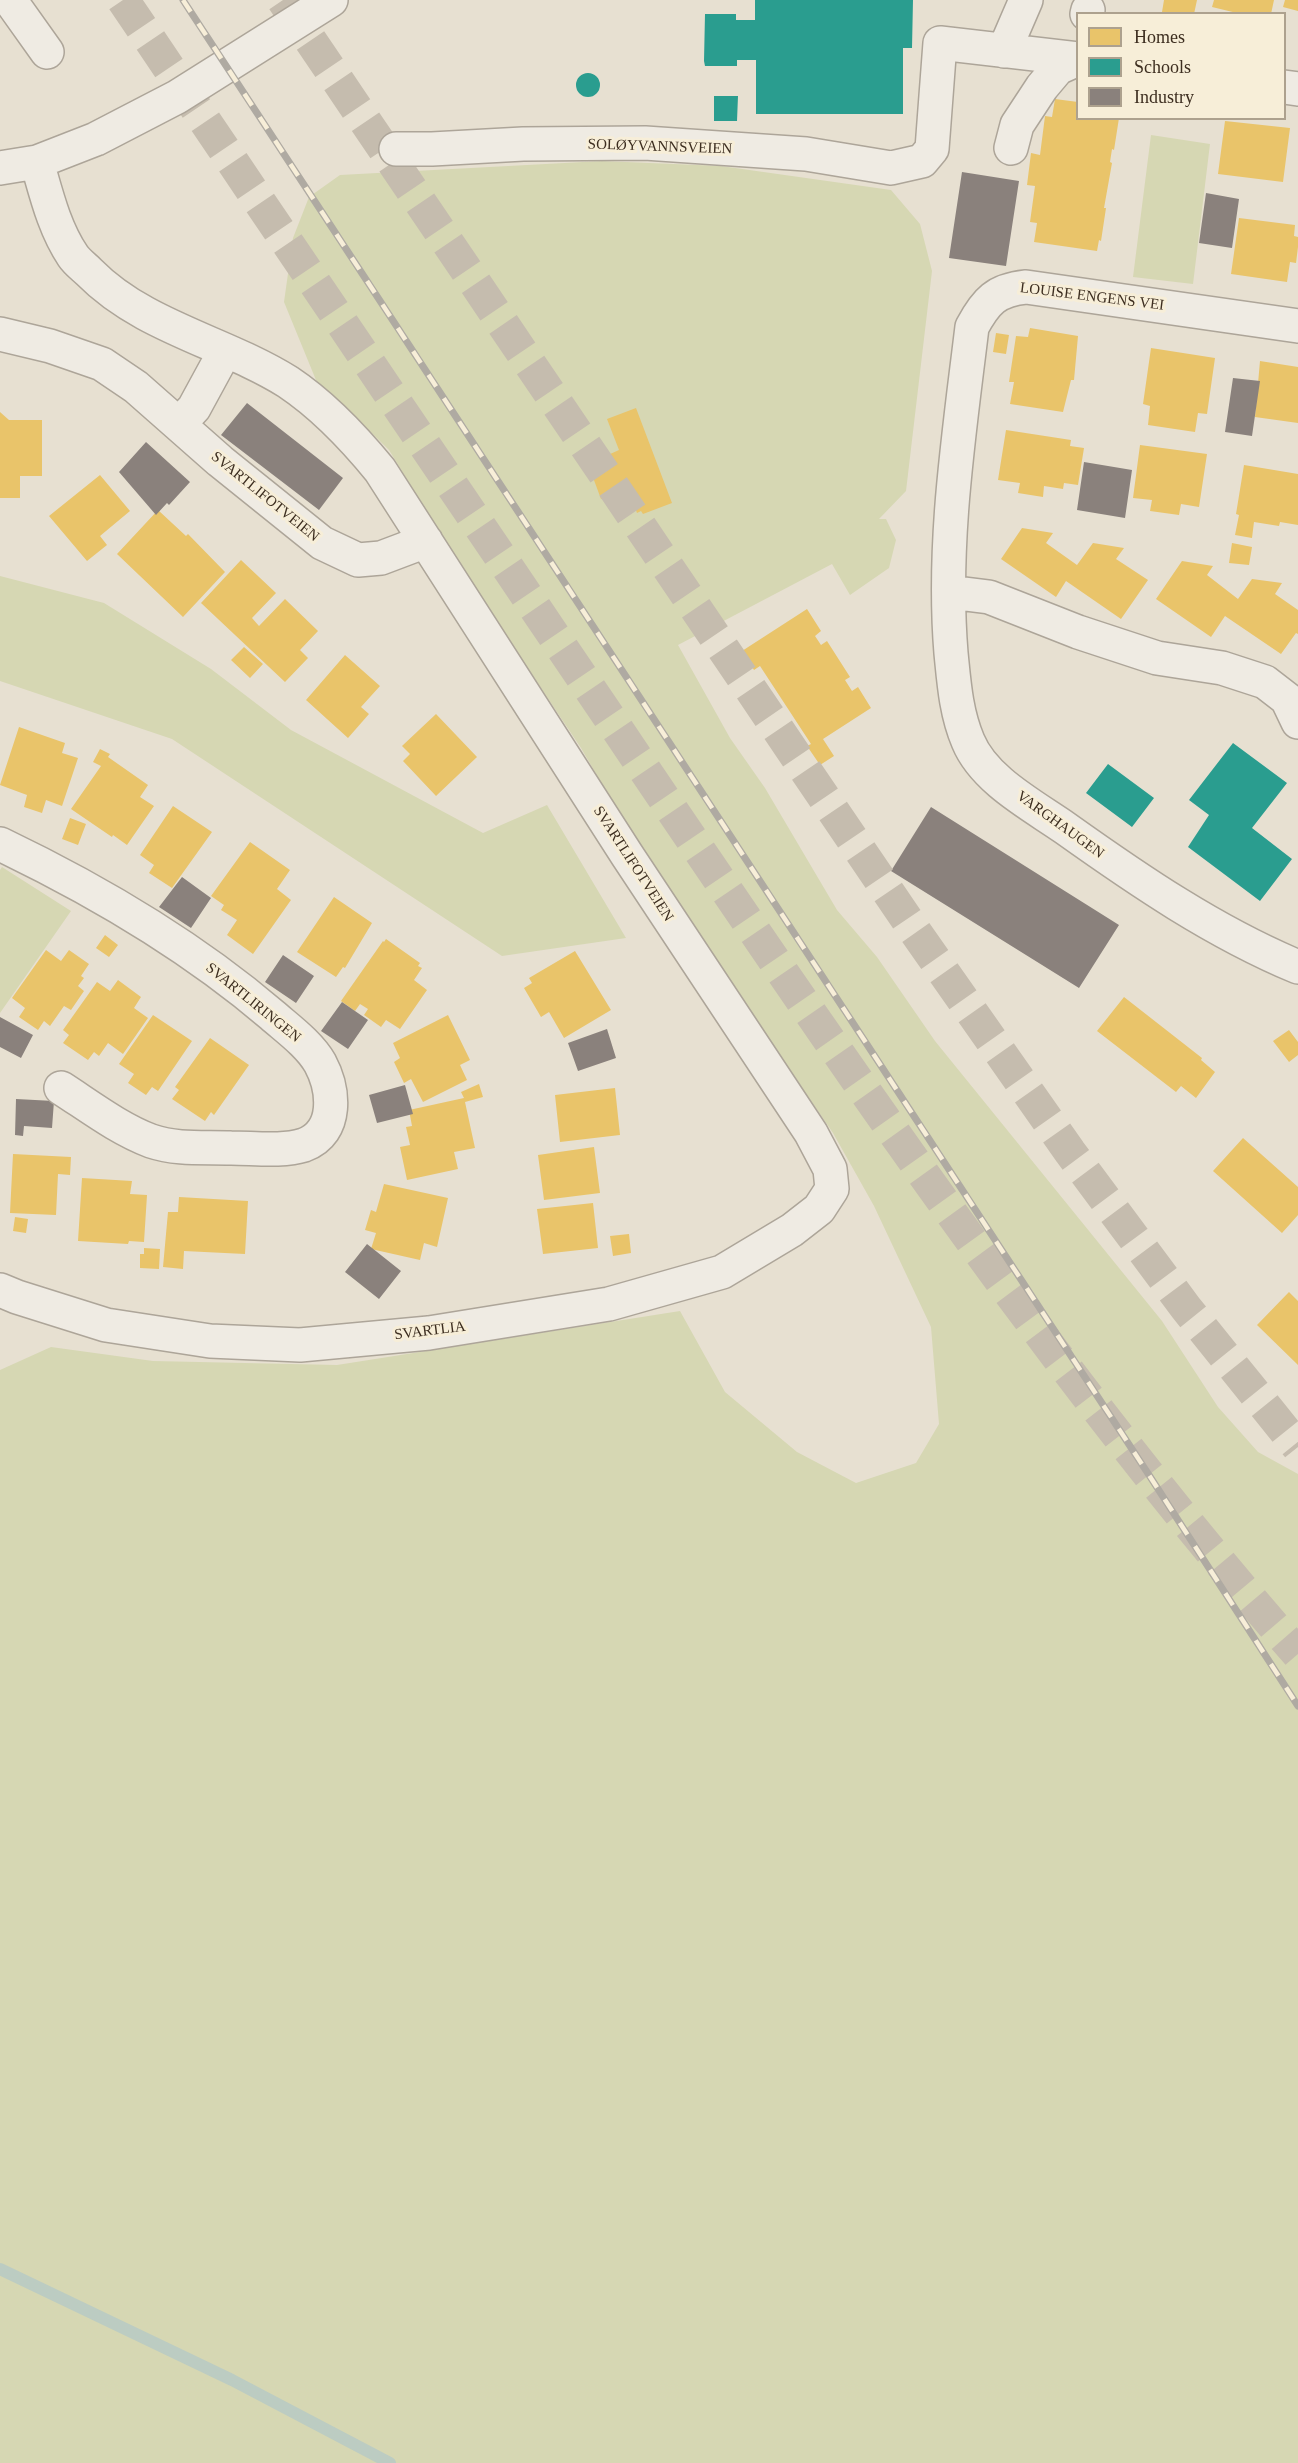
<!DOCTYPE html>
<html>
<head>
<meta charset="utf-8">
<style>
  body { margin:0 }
  #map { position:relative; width:1298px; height:2463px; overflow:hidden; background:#e7e0d1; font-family:Georgia,serif }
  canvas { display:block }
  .legend { position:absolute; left:1076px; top:12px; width:210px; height:108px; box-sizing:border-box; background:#f7eed8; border:2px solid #ada18e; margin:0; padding:8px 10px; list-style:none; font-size:18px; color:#3d2e20 }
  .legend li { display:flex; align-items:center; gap:12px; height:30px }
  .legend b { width:30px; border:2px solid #ada18e }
</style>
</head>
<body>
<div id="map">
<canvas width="1298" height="2463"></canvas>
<ul class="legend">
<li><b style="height:16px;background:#e9c46a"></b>Homes</li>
<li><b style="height:16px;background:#2a9d8f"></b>Schools</li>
<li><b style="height:16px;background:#8a817c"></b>Industry</li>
</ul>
</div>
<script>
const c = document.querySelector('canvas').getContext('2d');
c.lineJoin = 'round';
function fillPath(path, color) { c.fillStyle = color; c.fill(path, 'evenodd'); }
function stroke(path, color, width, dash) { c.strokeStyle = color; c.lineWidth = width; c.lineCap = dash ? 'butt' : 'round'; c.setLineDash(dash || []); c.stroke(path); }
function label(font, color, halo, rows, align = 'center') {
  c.font = font + ' Georgia,serif'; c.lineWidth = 6; c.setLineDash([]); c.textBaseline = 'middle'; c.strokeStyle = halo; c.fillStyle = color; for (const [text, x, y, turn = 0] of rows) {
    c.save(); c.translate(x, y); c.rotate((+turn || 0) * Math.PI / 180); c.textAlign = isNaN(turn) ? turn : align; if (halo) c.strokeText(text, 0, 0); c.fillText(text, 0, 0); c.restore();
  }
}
const green = new Path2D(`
  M1151,135L1210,144L1193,284L1133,277Z
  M602,161L721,166L891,190L920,224L932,271L906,491L879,519H886L896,540L889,568L850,595L832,564L678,645L730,738L765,788L837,910L877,957L935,1041L1162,1321L1218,1407L1258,1452L1298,1474V2463H0V1370L51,1347L153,1361L337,1365L680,1311L725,1392L797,1452L856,1483L916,1463L939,1424L931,1327L874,1206L833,1133L708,951L621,817L581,748L464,573L389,450L345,407L318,385L284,302L293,238L309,197L340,175Z
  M0,576L104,603L211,669L291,730L483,833L547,805L626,938L502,956L172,739L0,681Z
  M2,867L71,911L0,1013V870Z`);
const homes = new Path2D(`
  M1164,0H1197L1194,14L1162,12Z
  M1214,0H1274L1271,14H1241L1212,7Z
  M1285,0H1298V11L1283,7Z
  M1055,99L1078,102V118H1119L1114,150L1112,149L1110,162L1112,163L1104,208H1106L1101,241L1099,240L1097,251L1034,242L1037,223L1030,222L1035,186L1027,185L1031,153L1040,155L1045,116L1052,117Z
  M1225,121L1290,128L1283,182L1218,174Z
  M1239,218L1295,225L1294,236L1298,237V247L1296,263L1290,262L1287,282L1231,274Z
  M1030,328L1078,336L1074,380H1071L1063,412L1010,404L1014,382H1009L1016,336L1028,337Z
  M996,333L1009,335L1006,354L993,352Z
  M1151,348L1215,358L1207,414L1198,413L1195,432L1148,425L1150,406L1143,404Z
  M1260,361L1298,367V423L1255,417Z
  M636,408L672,503L643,514L641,511L637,513L631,497L624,499L622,491L601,499L588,464L619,450L607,419Z
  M0,412L9,420H42V476H20V498H0Z
  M1006,430L1071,440L1070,446L1084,448L1078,485L1064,483L1063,489L1044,486L1043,497L1018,493L1020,483L998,480Z
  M1140,445L1207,454L1199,507L1181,504L1179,515L1150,511L1152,500L1133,498Z
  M1244,465L1298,474V525L1280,522L1279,526L1254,522L1252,538L1235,535L1239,515L1236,514Z
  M100,475L130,511L100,536L107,545L87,561L49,516Z
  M158,510L186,536L188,534L225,572L183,617L117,554Z
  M1022,528L1053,533L1046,543L1077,565L1093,543L1124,548L1116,559L1148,580L1121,619L1066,581L1056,597L1001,559Z
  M1232,543L1252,547L1249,565L1229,563Z
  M241,560L276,593L252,618L259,626L285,599L318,631L300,650L308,658L285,682L201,603Z
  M1182,561L1213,566L1207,575L1238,599L1252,579L1282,583L1275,594L1298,610V634L1296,633L1281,654L1225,616L1211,637L1156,599Z
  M807,609L821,631L815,636L821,645L827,641L850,677L845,680L852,691L858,687L871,708L823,739L834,756L820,765L807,746L811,744L760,666L754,670L742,651Z
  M244,647L263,664L250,678L231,660Z
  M345,655L380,686L361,707L369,714L348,738L306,700Z
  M436,714L477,757L436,796L403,761L410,754L402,746Z
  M19,727L65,743L62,753L78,758L62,806L46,800L42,813L24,807L27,795L0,785Z
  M100,749L110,754L108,757L148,785L140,797L154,806L127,845L113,835L112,837L71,809L101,766L93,762Z
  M173,806L212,832L172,888L149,873L154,865L140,855Z
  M70,818L86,824L78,845L62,839Z
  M250,842L290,870L277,889L291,900L253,954L227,935L237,920L221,910L224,905L211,896Z
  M334,897L372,923L345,968L343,967L336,977L297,952Z
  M105,935L118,945L109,957L96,948Z
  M386,939L420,963L418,966L422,968L414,980L427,990L400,1029L386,1020L381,1027L364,1015L368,1009L360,1004L355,1011L341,1001L383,941L384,942Z
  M46,950L61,961L69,950L89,964L81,976L84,978L78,986L84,991L71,1010L64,1006L50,1026L44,1021L38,1030L19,1017L25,1008L12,998Z
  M575,951L611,1010L564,1038L549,1012L541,1017L524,988L532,983L529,978Z
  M118,980L141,997L134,1008L148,1018L123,1054L108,1043L99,1056L94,1052L88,1060L63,1043L69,1035L63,1030L97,982L110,991Z
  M1124,997L1202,1058L1201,1060L1215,1072L1196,1098L1181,1086L1176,1092L1097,1031Z
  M153,1015L192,1041L158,1091L152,1087L146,1095L128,1083L134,1074L119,1064Z
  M448,1015L470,1060L460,1065L467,1080L423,1102L411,1079L404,1083L394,1062L400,1058L393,1043Z
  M1289,1030L1298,1042V1055L1289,1062L1273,1041Z
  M210,1038L249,1065L214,1115L211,1112L205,1121L172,1099L179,1090L175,1087Z
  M479,1084L483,1097L465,1102L475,1148L454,1152L458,1169L407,1180L400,1147L410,1145L406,1127L412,1126L409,1110L464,1098L461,1092Z
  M615,1088L620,1135L560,1142L555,1095Z
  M1243,1138L1298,1187V1215L1282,1233L1213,1171Z
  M594,1147L600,1193L544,1200L538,1155Z
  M13,1154L71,1157L70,1175L58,1174L56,1215L10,1213Z
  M82,1178L132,1181L130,1194L147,1195L144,1242L129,1241L128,1244L78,1241Z
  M384,1184L448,1198L437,1247L424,1243L420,1260L371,1249L376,1233L365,1230L371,1210L376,1212Z
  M179,1197L248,1201L245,1254L184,1251L183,1269L163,1267L168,1212H178Z
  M593,1203L598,1248L543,1254L537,1209Z
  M15,1217L28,1219L26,1233L13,1231Z
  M629,1234L631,1253L613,1256L610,1236Z
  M144,1248L160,1249L159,1269L140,1268V1254H144Z
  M1289,1292L1298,1301V1365L1257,1325Z`);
const schools = new Path2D(`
  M755,0H913L912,48H903V114H756V60H737V66H705L704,61L705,14H736V20H755Z
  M576 85a12 12 0 1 1 24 0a12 12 0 1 1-24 0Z
  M714,96H738L737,121H714Z
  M1233,743L1287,783L1252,828L1292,859L1260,901L1188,847L1209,815L1189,800Z
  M1108,764L1154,798L1132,827L1086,793Z`);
const industry = new Path2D(`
  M962,172L1019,181L1006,266L949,258Z
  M1206,193L1239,199L1232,248L1199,243Z
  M1233,378L1260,381L1252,436L1225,432Z
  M247,403L343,478L319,510L221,435Z
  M146,442L190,482L169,505L167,503L156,515L119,472Z
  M1084,462L1132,470L1125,518L1077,510Z
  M931,807L1119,925L1079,988L891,871Z
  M182,877L211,898L191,928L159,907Z
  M283,955L314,976L296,1003L265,982Z
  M342,1002L368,1020L348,1049L321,1031Z
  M0,1017L33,1035L21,1058L0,1047Z
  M607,1029L616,1058L578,1071L568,1043Z
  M405,1085L413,1114L377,1123L369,1095Z
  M16,1099L54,1101L52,1128L24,1126L23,1136L15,1135Z
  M367,1244L401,1271L379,1299L345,1272Z`);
const stream = new Path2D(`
  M0,2269L232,2380L390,2463`);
const highwayTunnel = new Path2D(`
  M123,0C302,265 482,529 661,794C861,1089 1063,1385 1298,1654
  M283,0L914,930L1070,1152L1186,1308L1298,1447`);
const minor = new Path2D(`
  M10,0L47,52
  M1087,14L1088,10
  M1004,51L1026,0
  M1284,87L1298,89
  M1011,148L1017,125L1042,87L1058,68L1078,59
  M396,149H432L523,144L645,143L806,154L891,168L922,161L932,149L940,43L1078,59
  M0,168L37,162L96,139L177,97L331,0
  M1298,326L1026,287C996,290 986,301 972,327C959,435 942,544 951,653C954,683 956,713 968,741C984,780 1032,805 1065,828C1138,880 1214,932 1298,967
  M0,334L50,346L102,364L136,387L220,461L322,543L358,560L381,558L426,541
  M179,424L194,408L225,351
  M949,592L989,597L1078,632L1157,658L1222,668L1265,682L1287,699L1298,722
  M0,844C96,890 190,945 272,1015C288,1029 309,1044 320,1063C334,1089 339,1132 304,1145C282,1152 254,1148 231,1148C203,1147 178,1150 151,1141C119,1129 89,1106 61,1088
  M0,1290L17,1297L106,1325L210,1341L300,1345L429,1333L609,1304L722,1272L792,1230L819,1209L832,1189L830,1169L811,1133L627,855L380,470C353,437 324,406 288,382C224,342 143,327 89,272C84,267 77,262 73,256C54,228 46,193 37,162`);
const rail = new Path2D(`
  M183,0L1149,1475L1298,1706`);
const streetNames = [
  ["SOLØYVANNSVEIEN",660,147,2],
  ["LOUISE ENGENS VEI",1092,297,7],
  ["SVARTLIFOTVEIEN",265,497,39],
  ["VARGHAUGEN",1060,825,36],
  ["SVARTLIFOTVEIEN",633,864,57],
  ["SVARTLIRINGEN",253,1003,39],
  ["SVARTLIA",430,1331,-7]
];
fillPath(green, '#d6d7b3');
fillPath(homes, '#e9c46a');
fillPath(schools, '#2a9d8f');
fillPath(industry, '#8a817c');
stroke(stream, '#bcccc2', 12);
stroke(highwayTunnel, '#c5bcae', 33, [33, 16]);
stroke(minor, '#ada599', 36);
stroke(minor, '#efebe3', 33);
stroke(rail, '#afaaa2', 7);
stroke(rail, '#f7eed8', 4.5, [14]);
label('15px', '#3d2e20', '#f7eed8', streetNames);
</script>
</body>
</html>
